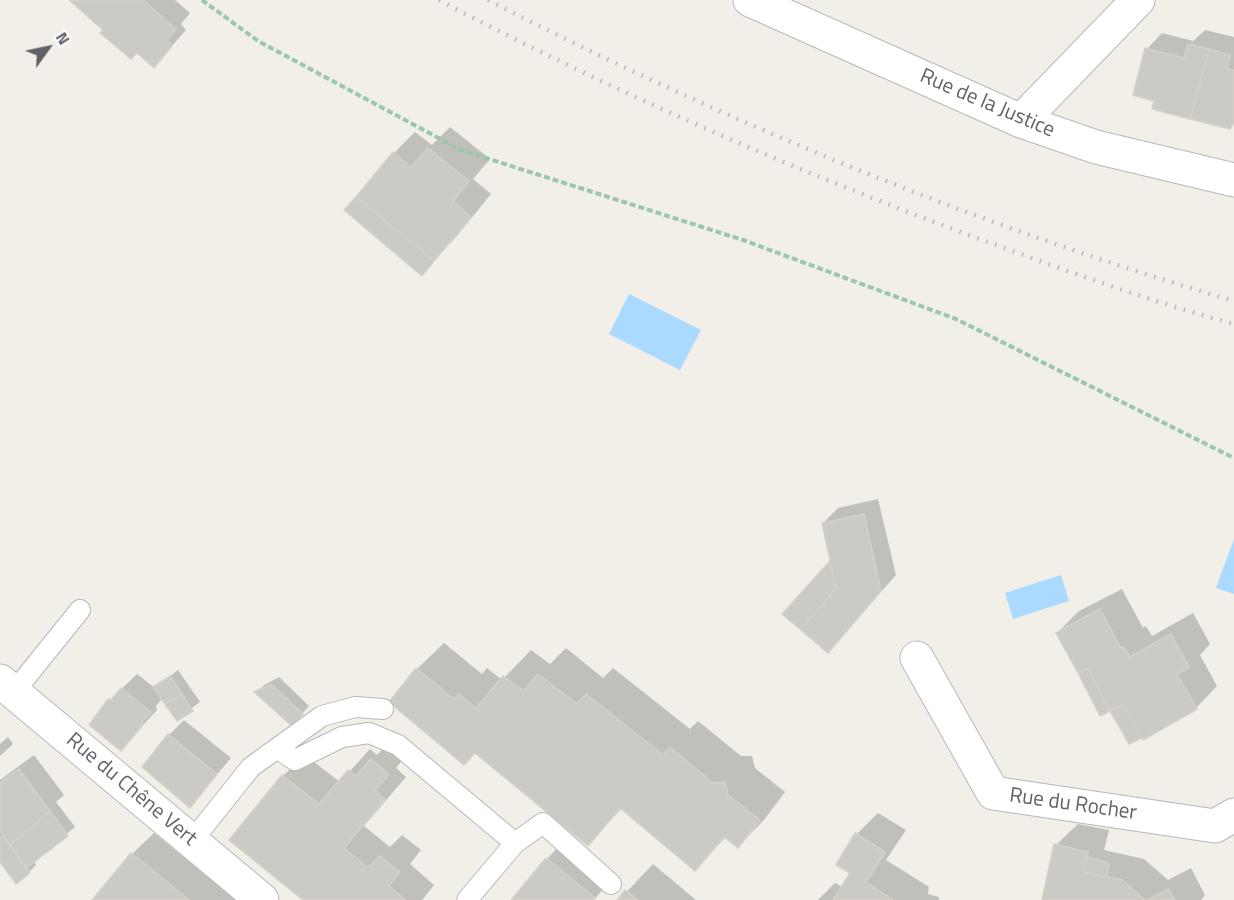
<!DOCTYPE html>
<html>
<head>
<meta charset="utf-8">
<style>
  body { margin:0 }
  #map { position:relative; width:1234px; height:900px; overflow:hidden; background:#f1efe8; font-family:"Titillium Web",sans-serif }
  canvas { display:block }
  .north { position:absolute; left:18px; top:18px; width:60px; height:60px; -webkit-text-stroke:4px #fff; paint-order:stroke; rotate:57deg; font-size:16px; font-weight:700; line-height:24px; text-align:center; color:#5f6368 }
  .north::after { content:''; display:block; margin:auto; width:21px; height:27px; background:#5f6368; clip-path:polygon(50% 0,100% 100%,50% 72%,0 100%) }
</style>
</head>
<body>
<div id="map">
<canvas width="1234" height="900"></canvas>
<div class="north">N</div>
</div>
<script>
const c = document.querySelector('canvas').getContext('2d');
c.lineJoin = 'round';
function fillPath(path, color) { c.fillStyle = color; c.fill(path, 'evenodd'); }
function stroke(path, color, width, dash) { c.strokeStyle = color; c.lineWidth = width; c.lineCap = dash ? 'butt' : 'round'; c.setLineDash(dash || []); c.stroke(path); }
function label(font, color, halo, rows, align = 'center') {
  c.font = font + ' "Titillium Web",sans-serif'; c.lineWidth = 4.5; c.setLineDash([]); c.textBaseline = 'middle'; c.strokeStyle = halo; c.fillStyle = color; for (const [text, x, y, turn = 0] of rows) {
    c.save(); c.translate(x, y); c.rotate((+turn || 0) * Math.PI / 180); c.textAlign = isNaN(turn) ? turn : align; if (halo) c.strokeText(text, 0, 0); c.fillText(text, 0, 0); c.restore();
  }
}
const water = new Path2D(`
  M629,294L701,330L680,370L609,334Z
  M1234,539V594L1216,588Z
  M1061,575L1069,601L1013,619L1005,593Z`);
const shadow = new Path2D(`
  M71,0H175L190,13L181,24L186,30L154,66L137,51L106,29Z
  M1205,30L1234,37V124L1230,128L1155,100L1147,49L1162,33L1193,41Z
  M450,127L490,159L473,179L491,194L456,237L422,274L394,153L415,132L432,145Z
  M878,499L896,575L828,651L784,614L832,561L823,523L838,508Z
  M1122,589L1143,628L1146,626L1152,636L1193,613L1210,644L1200,655L1217,686L1196,708L1111,709L1057,633L1079,611Z
  M444,643L482,674L487,668L502,680L531,650L550,664L566,648L603,678L613,668L690,729L698,721L741,756H752L755,768L785,792L764,820L738,846L726,837L694,869L622,808L588,844L417,669Z
  M178,670L200,702L177,719L163,698L156,706L157,710L121,749L110,700L137,674L155,688Z
  M279,677L309,706L299,717L257,692L264,685Z
  M184,720L231,758L190,806L169,735Z
  M8,737L13,744L0,756V744Z
  M393,738L409,752L396,768L406,777L364,826L390,847L402,835L421,850L410,864L434,885L422,900H305L283,776L305,755L340,782L370,749L377,755Z
  M34,755L64,795L56,802L75,827L34,861L36,865L29,872L0,860V780ZM15,839L17,840L9,848V844Z
  M878,813L906,830L886,860L929,887L928,894L939,897V900H818L835,883L843,887L852,873L857,834Z
  M1078,824L1109,830L1104,850L1144,859L1168,880L1191,868L1205,895L1201,900H1043L1056,845Z
  M154,833L236,900H94L132,854Z
  M562,843L609,882L594,900H513L547,859Z
  M653,864L696,900H619Z`);
const building = new Path2D(`
  M69,0H143L176,29L167,40L172,46L154,68L137,53L131,59L100,33L103,30Z
  M1188,44L1209,49L1190,119L1152,109L1154,101L1133,95L1145,48L1184,58Z
  M1209,49L1230,55L1227,69L1234,70V122L1230,129L1190,119Z
  M428,148L469,181L453,201L471,217L434,261L356,197L393,152L411,167Z
  M356,197L434,261L422,276L344,210Z
  M864,514L881,591L828,653L801,630L836,588L822,523Z
  M830,561L836,588L801,630L782,614Z
  M1100,609L1121,648L1124,647L1130,657L1171,634L1189,667L1177,674L1197,709L1143,740L1123,704L1110,711L1088,668L1078,673L1056,633Z
  M416,668L454,699L459,694L476,708L503,676L524,691L538,674L577,704L586,694L663,755L670,747L713,783L725,782L728,795L760,820L738,848L724,837L695,871L620,808L588,846L475,753L464,765L389,702Z
  M1088,668L1110,711L1100,716L1078,673Z
  M170,676L182,694L165,704L153,687Z
  M271,684L303,714L292,726L254,692Z
  M121,688L151,712L142,722V726L121,751L89,725L108,699L111,700Z
  M182,694L193,711L177,721L165,704Z
  M1123,704L1142,738L1129,744L1110,711Z
  M168,734L217,774L190,808L142,767Z
  M371,759L389,774L375,790L385,799L344,848L368,868L380,856L400,872L389,886L405,900H303L229,840L282,775L319,804L348,770L356,776Z
  M19,769L50,811L10,845L0,832V783Z
  M50,811L68,836L26,868L10,845Z
  M855,833L885,852L866,882L893,900H833L850,873L836,865Z
  M3,836L30,873L16,884L0,862V839Z
  M1054,844L1088,852L1083,872L1122,880L1145,900H1042Z
  M131,853L150,868L189,900H92Z
  M1087,857L1109,863L1107,877L1083,872Z
  M546,858L595,898L593,900H511Z
  M1169,889L1175,900H1147Z
  M625,890L638,900H617Z`);
const path = new Path2D(`
  M202,0L258,41L461,150L743,240L956,319L1234,458`);
const lane = new Path2D(`
  M14,692L80,610
  M278,749L295,760L342,737L369,733L398,745L515,843L543,823L611,884
  M192,841L251,767L322,716L355,707L383,709
  M467,900L515,843`);
const street = new Path2D(`
  M750,0L1021,121L1096,147L1234,180
  M1021,121L1138,0
  M917,658L993,793L1215,826L1234,815
  M0,681L262,900`);
const rail = new Path2D(`
  M439,0C615,93 798,172 985,241C1067,271 1149,301 1234,324
  M488,0C726,122 977,226 1234,301`);
const streetNames = [
  ["Rue de la Justice",987,104,23],
  ["Rue du Chêne Vert",131,790,40],
  ["Rue du Rocher",1073,805,8]
];
fillPath(water, '#aadaff');
fillPath(shadow, '#0003');
fillPath(building, '#cccac5');
stroke(building, '#d6d1c6', 1.5);
stroke(lane, '#b5b8bc', 22);
stroke(street, '#b5b8bc', 35);
stroke(path, '#9cc7a9', 4, [6, 3]);
stroke(lane, '#fff', 20);
stroke(street, '#fff', 33);
stroke(rail, '#b6b7b8', 4.5, [1.5, 8]);
label('21px', '#5f6368', '#fff', streetNames);
</script>
</body>
</html>
